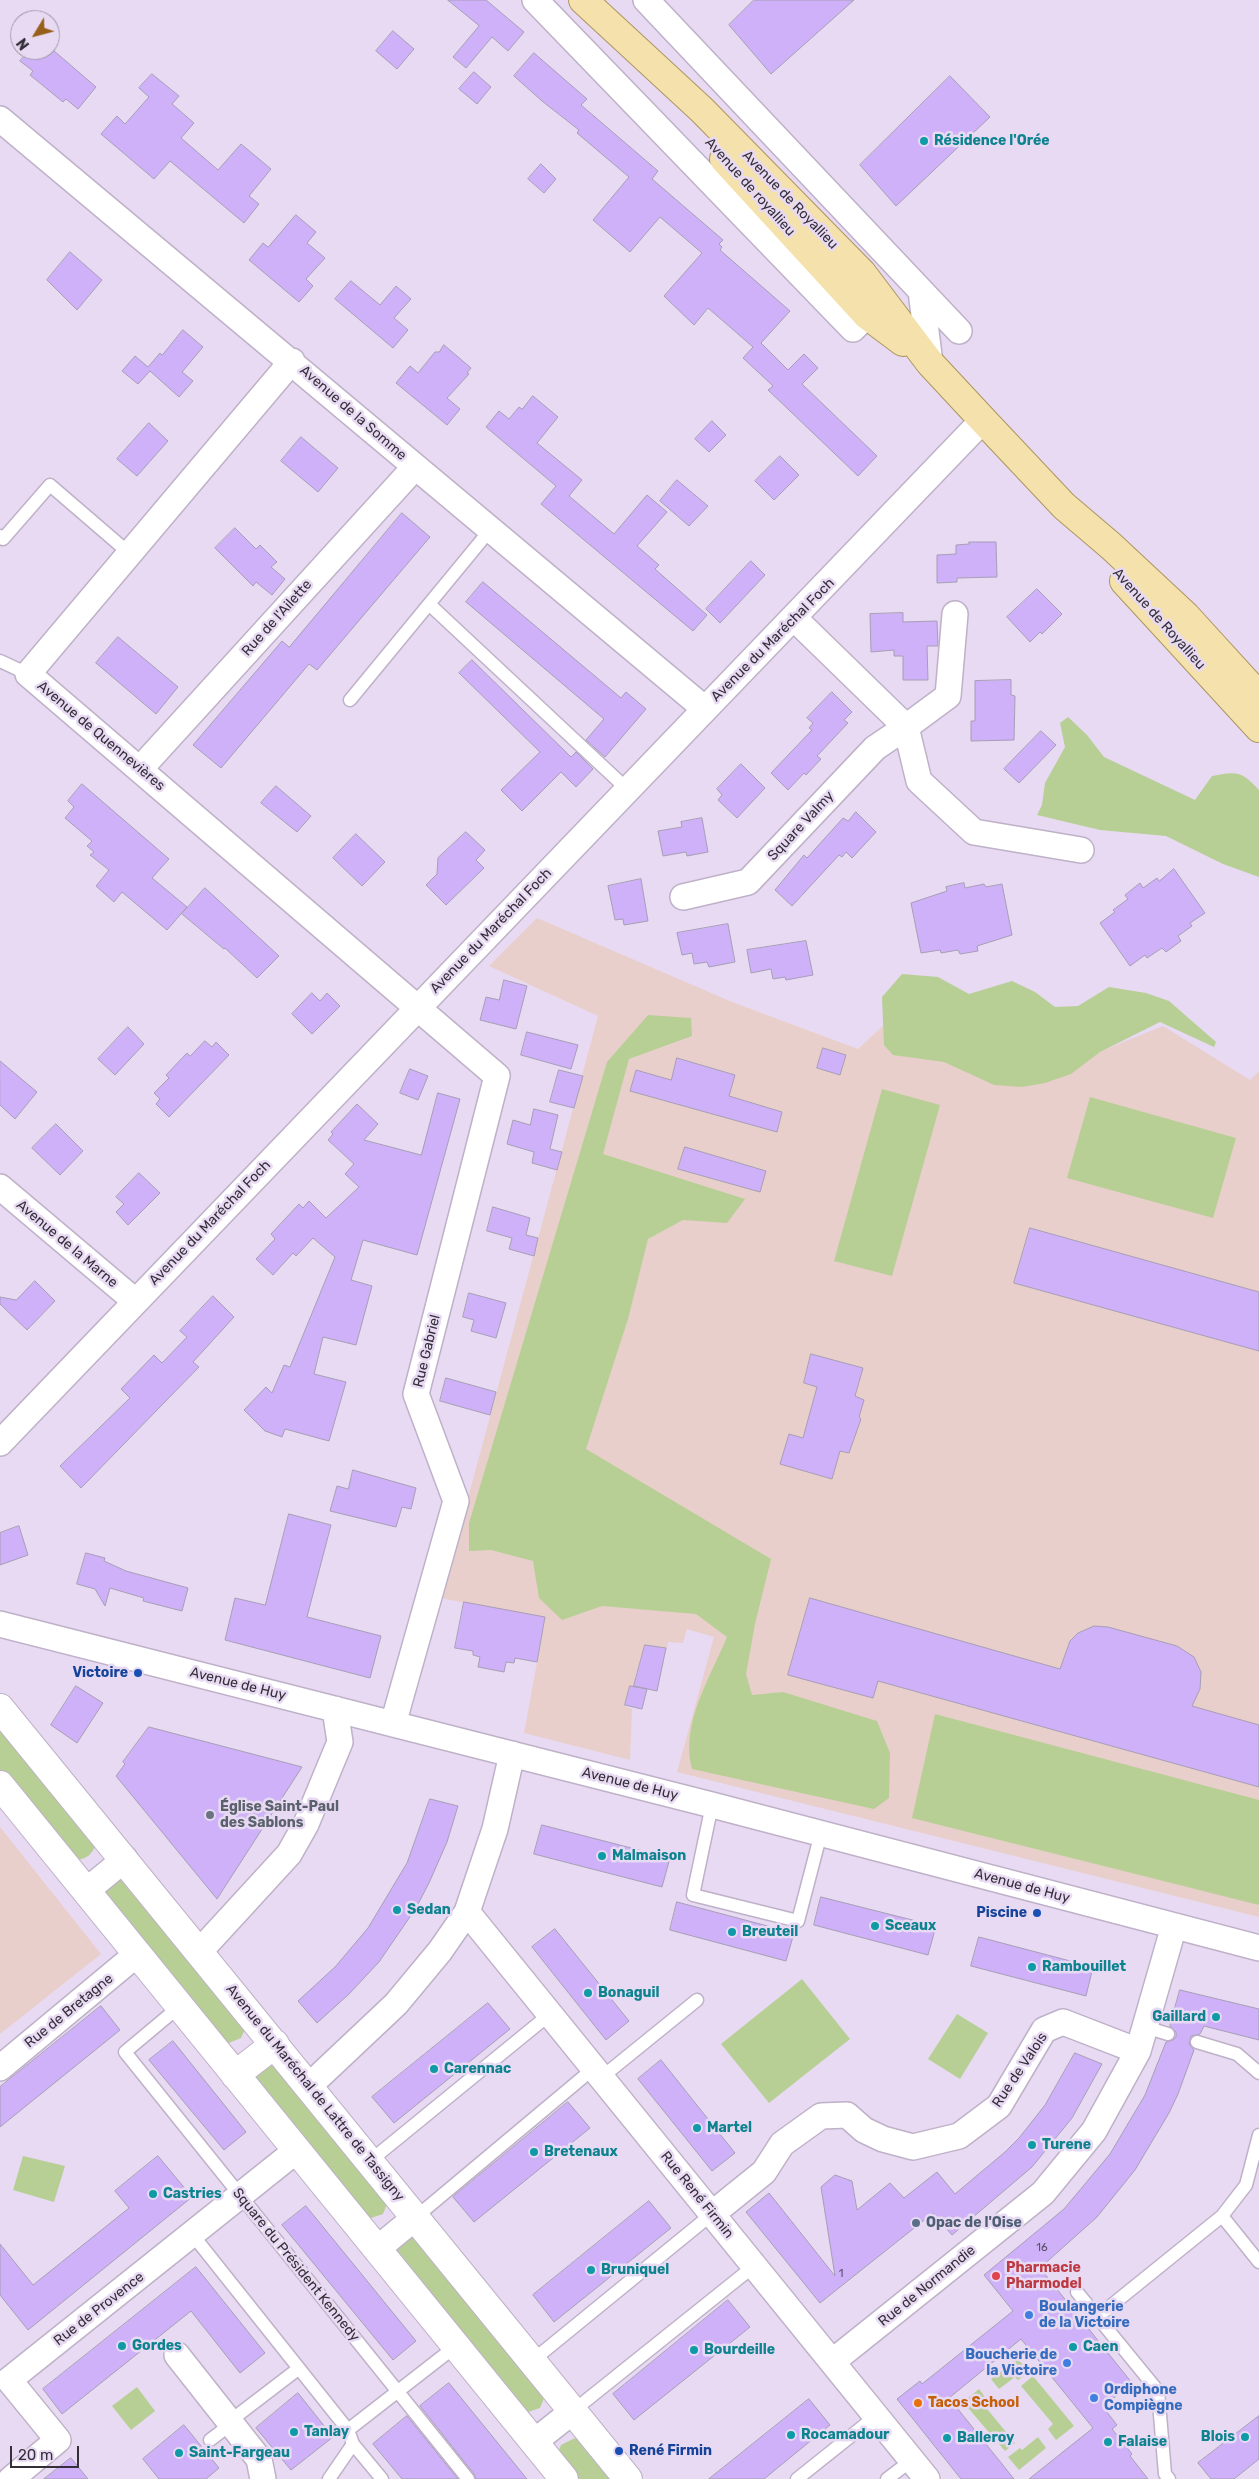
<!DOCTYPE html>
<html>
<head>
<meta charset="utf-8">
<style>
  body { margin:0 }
  #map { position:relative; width:1259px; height:2479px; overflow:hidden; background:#e7daf2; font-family:Rubik,sans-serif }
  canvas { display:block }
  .north { position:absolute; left:10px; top:10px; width:50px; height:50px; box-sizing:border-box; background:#e7daf2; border:1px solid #a096a8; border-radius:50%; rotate:233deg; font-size:14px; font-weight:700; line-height:20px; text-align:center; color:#352f39 }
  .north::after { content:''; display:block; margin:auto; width:18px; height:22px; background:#975f19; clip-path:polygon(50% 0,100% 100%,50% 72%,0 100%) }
  .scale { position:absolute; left:10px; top:2446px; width:69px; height:22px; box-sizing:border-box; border:2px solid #352f39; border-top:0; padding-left:6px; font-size:15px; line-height:18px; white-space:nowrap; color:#352f39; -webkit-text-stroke:4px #e7daf2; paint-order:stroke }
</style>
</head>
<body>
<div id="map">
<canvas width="1259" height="2479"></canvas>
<div class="north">N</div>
<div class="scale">20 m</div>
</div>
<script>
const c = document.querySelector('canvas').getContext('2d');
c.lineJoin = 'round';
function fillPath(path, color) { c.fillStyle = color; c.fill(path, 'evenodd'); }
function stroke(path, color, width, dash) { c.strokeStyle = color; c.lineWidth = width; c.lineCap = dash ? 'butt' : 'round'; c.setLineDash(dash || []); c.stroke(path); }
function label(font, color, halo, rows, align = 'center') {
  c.font = font + ' Rubik,sans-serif'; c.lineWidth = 5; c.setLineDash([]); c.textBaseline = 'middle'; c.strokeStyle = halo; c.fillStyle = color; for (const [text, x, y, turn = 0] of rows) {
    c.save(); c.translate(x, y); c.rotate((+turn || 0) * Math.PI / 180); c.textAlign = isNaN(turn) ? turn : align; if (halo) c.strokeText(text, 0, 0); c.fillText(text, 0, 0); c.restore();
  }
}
const education = new Path2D(`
  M537,918L732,1002L858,1049L924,988L1059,1068L1163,1026L1250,1080L1259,1071V1917L677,1772L714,1637L687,1629L683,1643L668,1642L667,1649L645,1646L635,1678L637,1680L635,1688L629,1687L625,1706L632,1709L630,1760L524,1733L545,1619L441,1598L598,1016L489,966Z
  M0,1827L101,1954L0,2034Z`);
const green = new Path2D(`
  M1068,717L1087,735L1104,757L1195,800L1212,776C1237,771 1242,771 1259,790V877L1223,864L1166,836L1100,830L1037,815L1042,805L1045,783L1065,747L1060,723Z
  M902,974L938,977L969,994L1012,981L1035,992L1055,1007L1078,1006L1109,987L1146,993L1169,1001L1216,1042L1214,1047L1160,1022L1100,1052L1071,1074L1045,1083L1022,1087L994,1085L944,1062L893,1055L884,1045L882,997Z
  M648,1015L691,1018L692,1036L629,1059L603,1154L745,1199L727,1223L683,1220L648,1239L628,1319L586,1449L771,1559L755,1624L746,1674L752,1695L783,1692L877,1721L890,1753L889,1798L874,1809L692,1769C680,1724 710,1678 727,1637L696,1614L602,1606L562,1620L539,1598L533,1561L491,1550L469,1551V1523L607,1062Z
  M882,1089L940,1105L892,1276L834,1261Z
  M1090,1097L1236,1138L1213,1218L1067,1178Z
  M935,1714L1259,1800V1905L912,1818Z
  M0,1718L96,1845C91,1855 88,1858 77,1860L0,1772Z
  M122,1878L245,2029L241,2038L226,2044L104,1893L108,1885Z
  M802,1979L850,2039L769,2103L721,2044Z
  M957,2014L988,2033L960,2079L928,2059Z
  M271,2062L278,2064L387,2204L383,2214L368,2219L253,2077Z
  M23,2156L65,2166L54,2202L13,2190Z
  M412,2237L420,2239L542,2388L544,2398L540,2408L525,2413L395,2252L399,2245Z
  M1017,2358L1029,2372L1018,2380L1015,2377L999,2389L991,2379Z
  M1033,2376L1074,2426L1056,2440L1048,2429L1053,2424L1021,2386Z
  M137,2387L155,2411L131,2430L112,2406Z
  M979,2389L987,2400L983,2404L1015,2443L1005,2451L963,2402Z
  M1038,2437L1046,2448L1019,2470L1008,2457L1020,2448L1022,2450Z
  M575,2438L583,2441L616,2479H571L558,2453L561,2445Z`);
const building = new Path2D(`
  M448,0H486L524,32L508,51L492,37L466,68L453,57L479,26Z
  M754,0H854L771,74L729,25Z
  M393,31L414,49L397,69L376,51Z
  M30,50H53L96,87L78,109L66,99L63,102L30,75L33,71L20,61Z
  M534,53L587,99L581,105L658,171L652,179L723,240L719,244L722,247L720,250L790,311L761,343L788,370L804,354L818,368L802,384L877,456L858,476L768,390L773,386L743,358L753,347L708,308L694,325L664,296L702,253L660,217L630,252L593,220L629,177L577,133L579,130L542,101L514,76Z
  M474,72L491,87L477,104L459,89Z
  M152,74L179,96L172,104L194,123L181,138L218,170L241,144L271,169L249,196L259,204L244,223L170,161L154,179L101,134L117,116L125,124L149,97L139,88Z
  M950,76L990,117L896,206L860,165Z
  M541,164L556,179L544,193L528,179Z
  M296,215L316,232L307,243L325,258L306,279L313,286L299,302L249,260L263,243L268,247Z
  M70,252L102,280L77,310L47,280Z
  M351,281L380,305L396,286L411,299L394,318L408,330L393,348L335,299Z
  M183,330L203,347L182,372L193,381L179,397L150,371L138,384L122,371L135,356L148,367L160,353L162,355Z
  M444,345L471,368L467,373L469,374L447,398L460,409L447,425L396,383L410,366L418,373L435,352H439Z
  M533,396L558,417L537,443L582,480L569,496L614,534L647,495L667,512L637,546L659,565L655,569L707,615L693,631L541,504L556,486L486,427L499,411L509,419L519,407L522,409Z
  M712,421L726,435L709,452L695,439Z
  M149,423L168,441L137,476L117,459Z
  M301,437L338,468L318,492L281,461Z
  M780,456L799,475L774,500L755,481Z
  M677,480L708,506L689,526L660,501Z
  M402,513L430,537L317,670L309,664L221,768L193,745L282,641L289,647Z
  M235,528L256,549L260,545L277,562L271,567L285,579L272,595L256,582L253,586L215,548Z
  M969,542H996L997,577L957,578V582L937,583V555L956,554V545L969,544Z
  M751,561L765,575L720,623L706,609Z
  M483,582L621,698L626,692L646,709L605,757L586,740L604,719L466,602Z
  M1037,589L1062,614L1042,634L1040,632L1030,642L1007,617Z
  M903,613V622L937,621L938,646H927L928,680H903V656H894V650L871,652L870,614Z
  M118,637L178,687L156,714L96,663Z
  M472,660L571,757L576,752L593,769L576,787L561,772L522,811L501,790L540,752L459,673Z
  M1011,680V695L1015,696L1014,740L971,741V721H975V681Z
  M832,692L852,712L844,720L848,723L817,756L821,759L806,775L804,773L788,790L771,773L812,730L809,728L813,723L807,718Z
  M1041,731L1056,745L1019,783L1004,769Z
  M741,764L765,788L737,818L718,800L722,795L717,789Z
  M82,784L169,859L152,878L187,907L167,930L122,892L114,902L96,886L109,870L90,855L94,852L87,846L92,841L65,818L74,807L68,801Z
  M276,786L311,816L297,832L261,803Z
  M856,812L876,832L852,858L846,852L842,857L839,855L792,906L775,890L804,855L807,858L843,818L848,821Z
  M702,818L708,852L687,856L686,852L663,856L658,831L682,827L681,822Z
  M466,832L485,850L476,860L484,868L446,905L426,885L437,874L438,858Z
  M356,834L385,862L362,886L333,858Z
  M1174,869L1205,913L1190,923L1192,926L1178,936L1181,941L1166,952L1162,948L1147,958L1145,955L1130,966L1100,923L1115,912L1113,910L1128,899L1125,895L1140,883L1143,888L1157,878L1159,881Z
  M641,879L648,921L624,925L623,919L615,920L608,886Z
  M964,883L965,888L984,884L986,887L1002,884L1012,935L977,946L978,951L960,954L958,950L941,953L940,950L921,953L911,903L947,891L946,887Z
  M205,888L279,956L257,978L225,948L224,949L182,914Z
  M728,924L735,962L709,967L707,962L694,964L692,953L682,955L677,933Z
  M806,941L813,975L786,980L785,977L773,979L771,969L751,973L747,950Z
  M504,980L527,986L516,1029L480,1020L486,997L499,1000Z
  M312,993L320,1001L327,993L340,1006L312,1034L292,1014Z
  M128,1027L144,1044L115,1075L98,1059Z
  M527,1032L578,1045L571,1069L521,1055Z
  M205,1041L212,1047L216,1042L229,1055L169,1117L156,1104L160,1099L154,1093L169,1078L166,1075L187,1053L190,1056Z
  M823,1048L846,1055L840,1075L817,1068Z
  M677,1058L735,1075L729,1096L782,1112L777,1132L630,1091L636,1070L671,1080Z
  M0,1061L37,1092L15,1119L0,1105Z
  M410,1069L428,1076L418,1100L400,1093Z
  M559,1070L583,1076L574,1108L550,1102Z
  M438,1093L460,1099L417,1255L363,1240L351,1280L372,1286L356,1345L323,1337L314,1374L346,1382L329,1441L285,1429L282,1437L265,1431L244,1410L266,1387L272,1393L284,1365L290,1367L335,1257L313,1238L296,1256L293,1253L273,1275L256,1259L275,1239L271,1234L299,1204L303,1208L309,1201L326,1218L359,1187L345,1174L354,1164L328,1140L333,1134L331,1132L357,1104L378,1124L364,1140L421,1155Z
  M534,1109L558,1115L550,1149L562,1152L557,1170L532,1163L534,1152L507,1144L513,1120L530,1125Z
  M56,1124L83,1151L60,1175L32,1148Z
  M685,1147L766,1171L760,1192L678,1169Z
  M139,1173L160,1193L128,1225L116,1212L124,1204L116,1197Z
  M493,1207L530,1218L526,1235L538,1238L534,1256L509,1249L512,1238L487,1231Z
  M1030,1228L1259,1292V1351L1014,1283Z
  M35,1281L55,1301L27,1330L0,1304V1297L16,1300Z
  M469,1293L506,1303L496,1338L471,1331L474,1320L463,1317Z
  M213,1296L234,1317L193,1362L199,1367L81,1488L60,1466L130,1398L121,1389L154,1355L162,1363L187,1337L180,1331Z
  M811,1354L863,1368L855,1396L864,1400L859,1417L861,1419L849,1453L840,1451L832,1479L780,1464L789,1434L803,1438L817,1387L804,1383Z
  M446,1378L496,1392L490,1415L440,1401Z
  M353,1470L416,1488L411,1509L402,1507L396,1527L330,1511L337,1486L348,1489Z
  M289,1514L331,1525L307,1617L381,1636L370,1678L225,1640L235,1598L265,1605Z
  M19,1526L28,1555L0,1565V1533Z
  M86,1553L105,1558L104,1561L126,1571L188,1588L182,1611L143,1601L144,1598L110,1588L105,1606L95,1589L77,1584Z
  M810,1598L1060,1669L1070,1641L1078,1633L1094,1626L1108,1627L1177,1646L1194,1657L1201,1672L1200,1689L1192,1706L1259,1725V1787L878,1681L873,1698L788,1675Z
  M464,1602L545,1617L537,1662L515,1658L514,1663L506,1662L504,1672L478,1667L480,1657L473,1655V1651L455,1648Z
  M645,1645L666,1648L657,1691L634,1686Z
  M76,1686L103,1703L77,1743L51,1725Z
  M630,1686L647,1689L642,1709L625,1705Z
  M149,1727L302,1767L217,1899L116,1776L125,1764L123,1762Z
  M430,1799L458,1806L447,1842L429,1883L416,1908L379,1962L349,1994L317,2023L298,2001L335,1967L368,1928L407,1863Z
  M542,1825L670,1858L662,1887L534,1854Z
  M821,1897L936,1926L928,1955L814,1925Z
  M677,1902L794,1933L786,1961L670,1930Z
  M555,1929L629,2021L606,2040L532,1947Z
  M979,1937L1093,1967L1086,1996L971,1966Z
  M1180,1990L1259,2009V2040L1204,2026L1200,2034L1191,2036L1189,2044L1194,2050L1178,2094L1169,2113L1135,2170L1097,2217L1040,2268L1132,2383L1103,2407L1117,2425L1112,2429L1132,2454L1130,2456L1148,2479H1029L1093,2428L1021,2339L949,2398L1014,2479H961L897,2399L920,2381L922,2384L1013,2311L984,2275L1064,2209L1110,2154L1145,2095L1166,2042L1173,2040L1176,2037V2032L1170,2026Z
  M488,2003L510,2029L394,2123L372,2097Z
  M101,2006L120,2030L0,2127V2087Z
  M173,2041L246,2132L224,2150L149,2060Z
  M1075,2053L1102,2064L1072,2118L1032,2167L952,2235L933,2213L820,2303L746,2212L769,2193L835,2276L821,2187L835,2175L852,2181L857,2210L890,2183L904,2198L937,2172L955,2194L1005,2152L1019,2138L1045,2105Z
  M661,2060L735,2153L712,2171L638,2079Z
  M568,2102L590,2128L474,2222L453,2197Z
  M158,2156L192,2197L28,2330L0,2295V2244L33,2285L129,2208L115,2191Z
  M649,2201L671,2228L554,2322L533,2295Z
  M306,2206L416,2341L393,2360L282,2225Z
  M196,2267L265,2353L240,2373L191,2311L62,2414L43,2389Z
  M728,2300L750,2327L634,2420L613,2394Z
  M449,2383L527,2479H476L474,2474L420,2406Z
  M298,2393L333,2437L291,2470L256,2428Z
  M809,2399L830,2425L764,2479H709Z
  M407,2416L458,2479H402L373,2444Z
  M1259,2416V2459L1234,2479H1211L1198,2463Z
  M184,2425L219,2468L206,2479H159L143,2459Z
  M71,2458L88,2479H44Z`);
const service = new Path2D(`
  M0,536L3,539L50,485L129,553
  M429,604L628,790
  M0,661L28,674
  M350,700L490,530
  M712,1805L693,1895L798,1921L821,1833
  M180,2006L125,2052L468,2479
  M1145,2027L1168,2034
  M1197,2042L1237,2054L1259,2073
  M602,2077L697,2000
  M370,2161L550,2014
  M1222,2216L1259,2262
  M416,2217L594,2068
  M192,2234L348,2430L353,2444L382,2479
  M1077,2292L1158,2391L1165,2474L1169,2479
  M1097,2317L1222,2216L1246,2185L1259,2135
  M532,2361L712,2214
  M573,2411L754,2266
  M230,2421L298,2369
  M348,2430L456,2346
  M210,2440L231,2424
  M329,2479L353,2444
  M797,2479L876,2416
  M887,2479L912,2460`);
const minor = new Path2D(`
  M535,0L853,329L867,315
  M646,0L959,331
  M0,119L705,709
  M921,291L930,363
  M292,361L28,674L497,1076L416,1394L456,1501L393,1724
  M955,614L948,696L906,727L919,781L974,832L1081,850
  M140,769L415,467
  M683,897L748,882L875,748L906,727L795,619
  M0,1187L135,1301
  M0,1443C326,1100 657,763 983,420
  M0,1624L712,1805L1259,1948
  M86,1891L125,1859
  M467,1912L927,2479
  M200,1951L289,1854L306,1824L340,1742L335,1709
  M0,2068L137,1954
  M309,2086L396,2004L440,1951L467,1912L495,1829L512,1754
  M712,2214L764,2172L782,2144L821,2116L847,2115L864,2130L883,2139L913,2147L959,2136L999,2106L1044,2030L1063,2022L1138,2051
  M377,2249L416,2217
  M177,2355L259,2459L263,2479
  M832,2362L1043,2193L1094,2131L1138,2051L1174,1926
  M534,2442L573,2411
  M11,2479L58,2440L9,2380L297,2150`);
const tertiary = new Path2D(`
  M0,1708L628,2479
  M0,1785L564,2479
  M235,2075L275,2044`);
const primary = new Path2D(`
  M583,0L702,110L862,273L930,363L983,420L1064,506L1111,546L1186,616L1259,696
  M724,159L867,315L903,342
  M1124,581L1259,728`);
const markers = [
  [924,141,5,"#0f9aa8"],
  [138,1673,5,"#1a4fb4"],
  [210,1815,5,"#6b7280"],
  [602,1856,5,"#0f9aa8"],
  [397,1910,5,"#0f9aa8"],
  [1037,1913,5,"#1a4fb4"],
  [875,1926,5,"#0f9aa8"],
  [732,1932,5,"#0f9aa8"],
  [1032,1967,5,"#0f9aa8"],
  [588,1993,5,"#0f9aa8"],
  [1216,2017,5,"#0f9aa8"],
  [434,2069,5,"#0f9aa8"],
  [697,2128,5,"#0f9aa8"],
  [1032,2145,5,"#0f9aa8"],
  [534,2152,5,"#0f9aa8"],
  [153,2194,5,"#0f9aa8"],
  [916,2223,5,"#5c6f8a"],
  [591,2270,5,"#0f9aa8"],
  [996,2276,5,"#e0444e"],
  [1029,2315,5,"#3f7fe0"],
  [122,2346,5,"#0f9aa8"],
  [1073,2347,5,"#0f9aa8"],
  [694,2350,5,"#0f9aa8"],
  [1067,2363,5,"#3f7fe0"],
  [1094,2398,5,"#3f7fe0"],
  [918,2403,5,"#e8710a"],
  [294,2432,5,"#0f9aa8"],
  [791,2435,5,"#0f9aa8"],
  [1245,2437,5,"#0f9aa8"],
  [947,2438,5,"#0f9aa8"],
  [1108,2442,5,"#0f9aa8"],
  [619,2451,5,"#1a4fb4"],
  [179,2453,5,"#0f9aa8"]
];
const numberNames = [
  ["16",1042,2248],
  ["1",841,2274]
];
const cultureNames = [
  ["Résidence l'Orée",934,141],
  ["Malmaison",612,1856],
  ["Sedan",407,1910],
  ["Sceaux",885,1926],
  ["Breuteil",742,1932],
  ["Rambouillet",1042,1967],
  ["Bonaguil",598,1993],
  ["Gaillard",1206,2017,"right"],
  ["Carennac",444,2069],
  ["Martel",707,2128],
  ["Turene",1042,2145],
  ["Bretenaux",544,2152],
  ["Castries",163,2194],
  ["Bruniquel",601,2270],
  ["Gordes",132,2346],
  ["Caen",1083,2347],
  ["Bourdeille",704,2350],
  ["Tanlay",304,2432],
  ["Rocamadour",801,2435],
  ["Blois",1235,2437,"right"],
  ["Balleroy",957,2438],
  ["Falaise",1118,2442],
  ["Saint-Fargeau",189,2453]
];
const streetNames = [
  ["Avenue de royallieu",750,187,48],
  ["Avenue de Royallieu",790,200,46],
  ["Avenue de la Somme",353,413,41],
  ["Rue de l'Ailette",277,618,-48],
  ["Avenue de Royallieu",1159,619,48],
  ["Avenue du Maréchal Foch",773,640,-45],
  ["Avenue de Quennevières",101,736,40],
  ["Square Valmy",801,826,-47],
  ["Avenue du Maréchal Foch",491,931,-46],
  ["Avenue du Maréchal Foch",210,1223,-46],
  ["Avenue de la Marne",67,1244,40],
  ["Rue Gabriel",427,1351,-76],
  ["Avenue de Huy",238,1684,14],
  ["Avenue de Huy",630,1784,14],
  ["Avenue de Huy",1022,1886,15],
  ["Rue de Bretagne",69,2011,-39],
  ["Rue de Valois",1020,2070,-56],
  ["Avenue du Maréchal de Lattre de Tassigny",315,2093,51],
  ["Rue René Firmin",697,2195,51],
  ["Square du Président Kennedy",296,2265,51],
  ["Rue de Normandie",927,2286,-39],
  ["Rue de Provence",99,2309,-38]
];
const transitNames = [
  ["Victoire",128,1673],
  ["Piscine",1027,1913],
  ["René Firmin",629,2451,"left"]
];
const worshipNames = [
  ["Église Saint-Paul",220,1807],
  ["des Sablons",220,1823]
];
const serviceNames = [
  ["Opac de l'Oise",926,2223]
];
const healthNames = [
  ["Pharmacie",1006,2268],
  ["Pharmodel",1006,2284]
];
const shopNames = [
  ["Boulangerie",1039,2307],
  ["de la Victoire",1039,2323],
  ["Boucherie de",1057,2355,"right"],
  ["la Victoire",1057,2371,"right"],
  ["Ordiphone",1104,2390],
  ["Compiègne",1104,2406]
];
const foodNames = [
  ["Tacos School",928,2403]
];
fillPath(education, '#e9cfcb');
fillPath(green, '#b7cf94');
fillPath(building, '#ceb1f8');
stroke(building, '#a79eb5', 1);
stroke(service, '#beb1c8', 15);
stroke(minor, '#beb1c8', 28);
stroke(tertiary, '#beb1c8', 30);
stroke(primary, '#ad9660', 30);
stroke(service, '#fff', 12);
stroke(minor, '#fff', 25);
stroke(tertiary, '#fff', 28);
stroke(primary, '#f4e1ac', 28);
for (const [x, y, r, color] of markers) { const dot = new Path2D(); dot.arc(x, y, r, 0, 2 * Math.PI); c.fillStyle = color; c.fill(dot); stroke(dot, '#e7daf2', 2); }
label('11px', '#5b5069', null, numberNames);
label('bold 14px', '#0d838f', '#e7daf2', cultureNames, 'left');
label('14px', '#352f39', '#e7daf2', streetNames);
label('bold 14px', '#164399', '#e7daf2', transitNames, 'right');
label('bold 14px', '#5b616d', '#e7daf2', worshipNames, 'left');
label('bold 14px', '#4e5e75', '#e7daf2', serviceNames, 'left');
label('bold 14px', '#be3a42', '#e7daf2', healthNames, 'left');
label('bold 14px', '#366cbe', '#e7daf2', shopNames, 'left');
label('bold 14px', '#c56008', '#e7daf2', foodNames, 'left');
</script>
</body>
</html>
